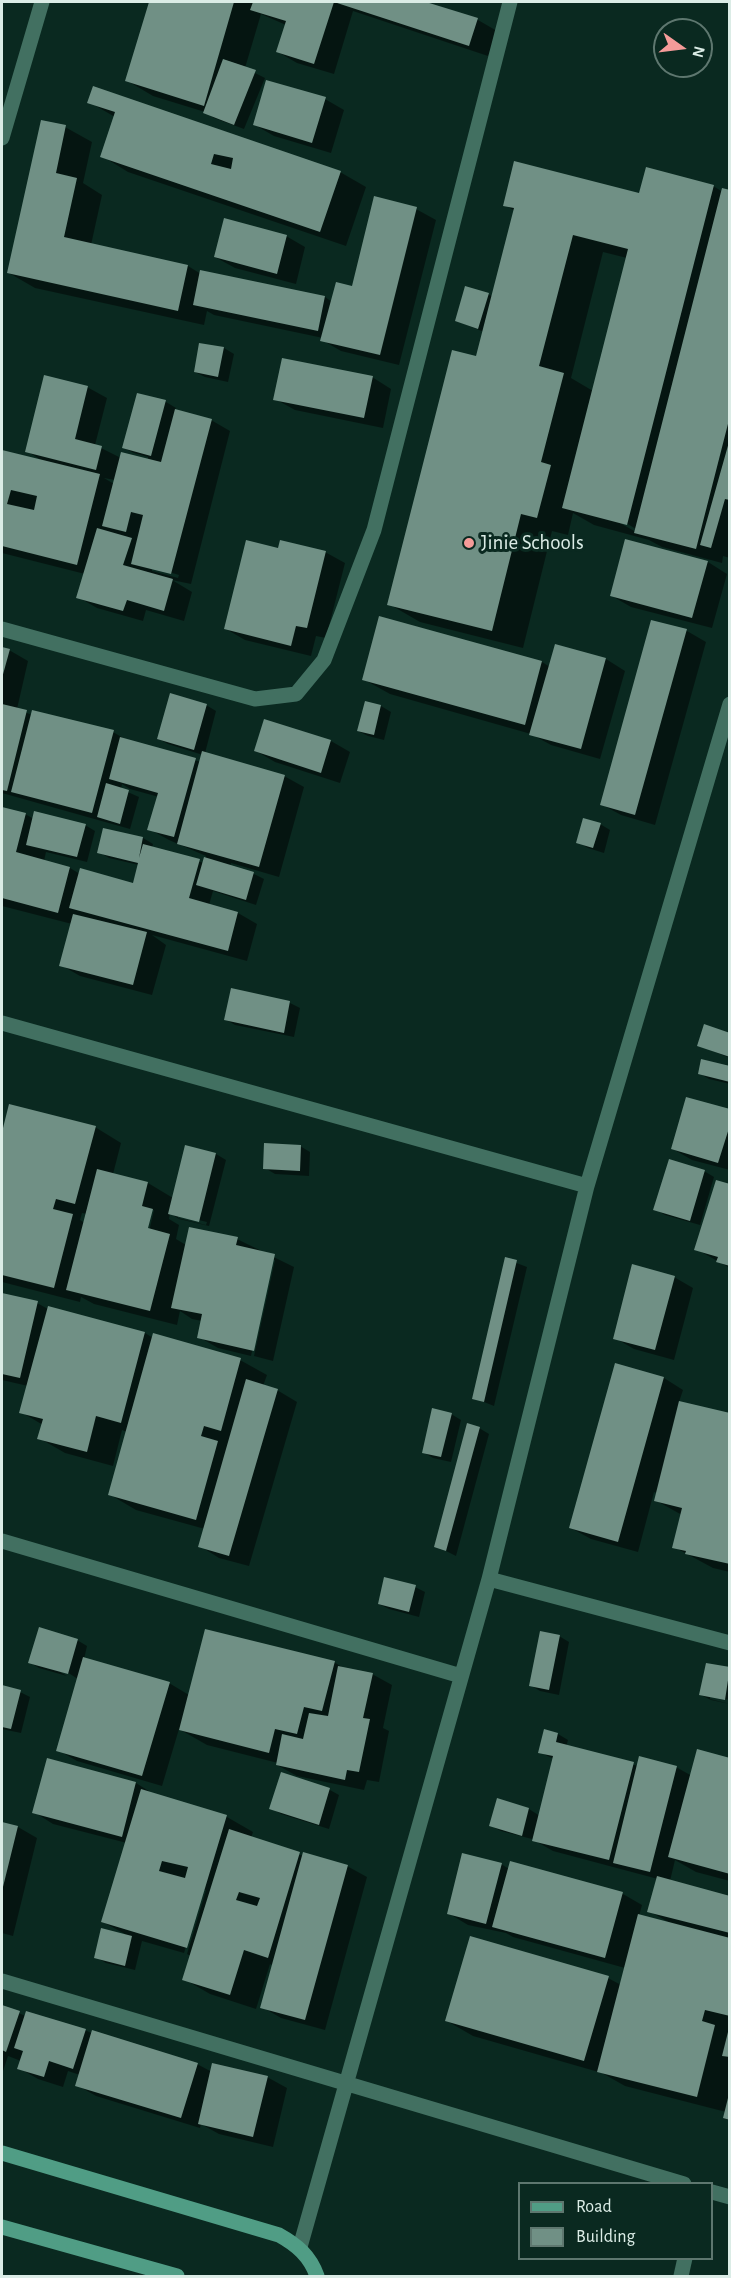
<!DOCTYPE html>
<html>
<head>
<meta charset="utf-8">
<style>
  body { margin:0 }
  #map { position:relative; width:731px; height:2278px; overflow:hidden; background:#0a2920; font-family:"Alegreya Sans",sans-serif }
  canvas { display:block }
  .frame { position:absolute; inset:0; border:3px solid #dbece6; pointer-events:none }
  .legend { position:absolute; left:518px; top:2182px; width:195px; height:78px; box-sizing:border-box; background:#0a2920; border:2px solid #5e776f; margin:0; padding:8px 10px; list-style:none; font-size:18px; color:#dbece6 }
  .legend li { display:flex; align-items:center; gap:12px; height:30px }
  .legend b { width:30px; border:2px solid #5e776f }
  .north { position:absolute; left:653px; top:18px; width:60px; height:60px; box-sizing:border-box; background:#0a2920; border:2px solid #5e776f; border-radius:50%; rotate:104deg; font-size:16px; font-weight:700; line-height:24px; text-align:center; color:#dbece6 }
  .north::after { content:''; display:block; margin:auto; width:21px; height:27px; background:#f59b99; clip-path:polygon(50% 0,100% 100%,50% 72%,0 100%) }
</style>
</head>
<body>
<div id="map">
<canvas width="731" height="2278"></canvas>
<div class="frame"></div>
<ul class="legend">
<li><b style="height:8px;background:#509d85"></b>Road</li>
<li><b style="height:16px;background:#709085"></b>Building</li>
</ul>
<div class="north">N</div>
</div>
<script>
const c = document.querySelector('canvas').getContext('2d');
c.lineJoin = 'round';
function fillPath(path, color) { c.fillStyle = color; c.fill(path, 'evenodd'); }
function stroke(path, color, width, dash) { c.strokeStyle = color; c.lineWidth = width; c.lineCap = dash ? 'butt' : 'round'; c.setLineDash(dash || []); c.stroke(path); }
function label(font, color, halo, rows, align = 'center') {
  c.font = font + ' "Alegreya Sans",sans-serif'; c.lineWidth = 6; c.setLineDash([]); c.textBaseline = 'middle'; c.strokeStyle = halo; c.fillStyle = color; for (const [text, x, y, turn = 0] of rows) {
    c.save(); c.translate(x, y); c.rotate((+turn || 0) * Math.PI / 180); c.textAlign = isNaN(turn) ? turn : align; if (halo) c.strokeText(text, 0, 0); c.fillText(text, 0, 0); c.restore();
  }
}
const shadow = new Path2D(`
  M150,2H421L478,20L497,31L488,56L353,11L334,74L297,63L278,52L286,25L261,14L245,68L265,78L244,129L214,118L205,112L153,96L126,80Z
  M325,99L344,110L331,153L274,136L255,125Z
  M89,102L340,172L366,187L346,246L128,172L102,156L115,117Z
  M65,127L92,142L83,183L102,195L91,245L188,266L201,274L325,297L332,302L353,288L416,209L436,220L399,365L341,351L322,340L323,338L214,315L207,311L204,325L35,288L9,273Z
  M713,186L723,192H730V558L723,556L722,563L662,547L649,540L594,525L573,513L568,535L552,531L523,648L420,622L389,604L477,358L484,332L457,321L488,294L493,297L515,211L505,205L640,195ZM603,252L627,258L593,391L571,378ZM621,520L636,529V532L620,523Z
  M286,236L305,247L296,284L235,268L215,257Z
  M224,348L234,354L228,382L205,377L195,372Z
  M372,377L391,389L383,428L295,410L275,399Z
  M87,387L107,398L95,445L121,458L148,460V457L134,453L124,448L138,395L166,402L176,408L175,410L211,420L230,431L191,584L172,580L192,592L184,621L146,610L143,621L97,608L78,597L85,574L2,553V451L44,462L27,451ZM104,478L115,480L114,484ZM152,567L179,575L178,578L152,571Z
  M279,550L325,552L345,563L326,638L316,636L311,656L245,640L226,629Z
  M708,562L727,574L712,628L631,607L612,596Z
  M380,618L542,662L550,667L556,646L606,659L625,671L600,759L551,745L531,734L390,694L363,679Z
  M652,621L687,631L706,642L655,825L621,815L601,804Z
  M2,648L9,650L28,661L17,709L32,715L113,732L130,742L201,762L203,755L168,744L159,739L206,705L216,711L205,753L284,776L304,787L279,877L231,863L230,866L254,874L264,879L256,905L213,891L209,905L238,913L257,924L247,961L152,935L166,945L152,995L80,976L61,965L72,924L2,906V808L25,814L34,819L85,825L95,831L87,862L46,852L44,861L70,868L80,874L134,885L139,865L109,858L99,852L104,830L143,838L153,844L152,848L204,863L206,856L169,840L149,829L159,797L130,789L122,784L121,789L139,797L130,829L2,793Z
  M381,706L391,712L384,740L368,736L358,731Z
  M331,741L350,752L340,783L275,762L256,751Z
  M600,824L610,830L604,853L588,848L578,842Z
  M290,1003L300,1008L294,1037L235,1025L225,1019Z
  M730,1035V1058L698,1045Z
  M730,1068V1084L709,1079L699,1073Z
  M730,1111V1170L692,1160L673,1149Z
  M2,1125L4,1127H95L121,1143L113,1174L148,1183L173,1198L186,1147L216,1154L226,1160L209,1226L179,1219L170,1213L169,1219L179,1225L176,1239L186,1245L237,1239L294,1267L273,1361L254,1356L275,1260H272L251,1356L218,1348L199,1337L202,1321L192,1319L180,1311L177,1325L94,1304L81,1297L80,1302L2,1282ZM151,1210H154L148,1236L145,1235ZM82,1213L87,1214L85,1223L80,1220ZM178,1215L207,1222L206,1225L178,1218Z
  M300,1146L310,1152L309,1176L275,1174L265,1168Z
  M704,1171L714,1177L700,1225L665,1215L655,1209Z
  M730,1186V1268L696,1249Z
  M506,1259L527,1267L494,1406L474,1398Z
  M674,1277L693,1288L674,1360L634,1349L615,1338Z
  M2,1295L37,1303L48,1309L145,1333L153,1338L240,1360L267,1375L263,1386L277,1390L297,1402L249,1566L219,1558L200,1546L205,1529L136,1510L109,1494L127,1432L122,1430L113,1466L65,1453L39,1438L43,1425L21,1412L28,1386L2,1380Z
  M616,1365L664,1378L683,1390L679,1402L730,1415V1572L713,1568L674,1547L682,1515L655,1500L657,1493L654,1492L638,1552L591,1539L571,1528Z
  M451,1414L461,1420L451,1462L433,1458L423,1452Z
  M479,1428L489,1434L456,1556L436,1546Z
  M415,1587L425,1592L419,1617L389,1609L379,1604Z
  M559,1636L569,1642L559,1695L540,1691L530,1685Z
  M77,1640L87,1646L84,1659L169,1683L189,1695L334,1662L345,1669L372,1674L392,1685L383,1728L389,1731L379,1782L367,1780L364,1790L297,1776L277,1765L278,1763L207,1745L179,1729L162,1786L77,1761L58,1750L78,1679L62,1669L60,1672L67,1676L39,1668L29,1662Z
  M730,1669V1700L710,1696V1699L730,1704L711,1700L701,1695Z
  M2,1687L20,1692L30,1697L21,1733L2,1729Z
  M545,1731L558,1734L568,1740L566,1747L638,1766L676,1767L692,1776L730,1758V1881L696,1872L675,1860L670,1881L730,1897V2121L724,2118L726,2112L625,2086L602,2073L473,2036L447,2021L608,1978L621,1985L625,1968L513,1937L506,1933L468,1925L448,1913L501,1864L509,1869L511,1863L623,1894L642,1905L639,1916L670,1923L649,1911L658,1879L553,1851L532,1839L501,1831L491,1826L498,1800L529,1809L540,1816L554,1759L539,1752Z
  M282,1774L330,1790L339,1795L329,1829L281,1814L271,1808Z
  M136,1783L155,1795L227,1817L253,1832L251,1838L303,1856L347,1866L367,1877L325,2030L281,2018L262,2007L273,1965L270,1964L256,2009L210,1994L184,1979L191,1956L187,1954L206,1890H203L184,1953L142,1941L135,1970L106,1963L96,1957L125,1934L103,1922L127,1843L53,1824L34,1812Z
  M2,1823L18,1827L37,1838L13,1936L2,1933Z
  M2,2007L26,2016L85,2030L93,2034L197,2064L212,2072L267,2077L287,2088L273,2147L219,2134L201,2124L200,2128L96,2096L77,2085L80,2075L68,2071L63,2087L38,2079L19,2068L21,2061L8,2056L3,2071L2,2070Z`);
const building = new Path2D(`
  M149,2H234L204,106L125,81Z
  M253,2H426L478,18L469,46L334,2L314,64L276,52L286,21L250,10Z
  M223,59L256,70L234,125L203,113Z
  M266,80L326,97L312,143L253,125Z
  M93,86L341,171L320,232L100,157L115,112L87,103ZM214,154L233,158L231,169L211,164Z
  M41,120L66,125L56,173L77,178L64,237L188,265L178,311L7,273Z
  M514,161L639,193L646,167L714,185L627,525L562,508L628,249L573,235L539,366L564,373L541,462L551,465L537,518L521,514L492,631L387,605L452,350L476,356L514,208L503,206Z
  M722,188L730,190V416L696,549L634,533Z
  M374,196L417,207L380,355L320,341L336,282L352,286Z
  M224,218L287,235L277,274L214,257Z
  M200,270L325,296L318,331L193,305Z
  M465,286L489,293L478,329L455,321Z
  M199,343L224,347L218,377L194,372Z
  M282,358L373,376L364,418L273,400Z
  M44,375L88,386L75,439L102,446L96,470L25,452Z
  M137,393L166,400L151,456L122,448Z
  M175,409L212,419L171,574L131,564L143,515L131,512L126,532L102,526L121,452L161,462Z
  M729,442L730,500L725,499L711,548L700,545Z
  M2,450L100,474L77,565L2,546ZM11,490L37,496L34,510L7,504Z
  M97,528L132,538L123,565L173,579L164,611L127,600L123,611L76,598Z
  M625,539L708,561L692,618L610,596Z
  M246,540L278,548L280,540L326,551L307,628L296,626L291,646L224,629Z
  M379,616L542,661L525,725L362,680Z
  M651,620L687,629L635,815L600,805Z
  M555,644L606,658L581,749L529,735Z
  M2,647L10,649L2,678Z
  M170,693L207,704L194,750L157,739Z
  M365,701L381,705L374,735L357,731Z
  M2,704L27,710L7,791L2,790Z
  M32,710L114,730L92,813L11,792Z
  M264,719L331,740L321,773L254,751Z
  M120,737L196,758L174,837L147,830L158,793L109,779Z
  M202,751L285,775L259,867L177,844Z
  M106,783L129,790L120,824L97,817Z
  M2,807L26,813L16,852L70,867L58,913L2,898Z
  M34,811L86,824L77,857L26,845Z
  M583,818L601,823L593,848L576,843Z
  M103,828L143,837L139,858L143,844L200,859L189,898L238,912L228,951L69,908L80,868L133,883L138,863L97,853Z
  M204,857L254,872L246,900L196,885Z
  M73,914L147,932L133,985L59,966Z
  M231,988L290,1001L284,1033L224,1020Z
  M704,1024L730,1033V1057L697,1046Z
  M701,1059L730,1066V1082L698,1074Z
  M686,1097L730,1109V1125L718,1163L671,1149Z
  M9,1104L96,1126L75,1204L56,1199L53,1209L73,1214L54,1288L2,1275V1132Z
  M264,1143L301,1145L300,1171L263,1169Z
  M185,1145L216,1153L199,1222L168,1214Z
  M669,1159L705,1170L690,1221L653,1210Z
  M97,1169L148,1182L142,1206L153,1209L148,1228L170,1234L150,1311L66,1290Z
  M716,1180L730,1184V1266L716,1262L718,1257L694,1250Z
  M189,1227L238,1237L236,1245L275,1254L254,1351L197,1338L202,1314L171,1308Z
  M505,1257L517,1260L484,1402L472,1399Z
  M632,1264L675,1276L655,1350L613,1339Z
  M2,1293L38,1301L20,1378L2,1374Z
  M48,1306L145,1332L121,1423L96,1416L87,1452L37,1439L43,1419L19,1413Z
  M153,1333L241,1358L221,1431L204,1426L201,1436L218,1441L196,1520L108,1495Z
  M615,1363L664,1377L618,1542L569,1528Z
  M246,1379L278,1389L229,1556L198,1547Z
  M679,1401L730,1413V1564L685,1554L686,1551L672,1548L682,1508L654,1501Z
  M432,1408L452,1413L441,1457L422,1453Z
  M467,1423L480,1427L446,1551L434,1547Z
  M384,1577L416,1585L409,1612L378,1604Z
  M39,1627L78,1639L68,1674L28,1663Z
  M205,1629L335,1661L322,1711L304,1707L297,1734L275,1729L269,1753L179,1730Z
  M540,1631L560,1635L549,1690L529,1686Z
  M83,1657L170,1682L142,1776L56,1751Z
  M706,1663L730,1667L725,1700L699,1695Z
  M338,1666L373,1673L363,1718L370,1719L359,1772L347,1770L345,1780L276,1765L282,1734L303,1739L309,1713L328,1716Z
  M2,1685L21,1690L11,1729L2,1727Z
  M544,1729L558,1733L556,1742L634,1762L609,1860L532,1841L553,1756L538,1753Z
  M697,1749L730,1758V1874L668,1857Z
  M639,1756L677,1766L650,1872L613,1863Z
  M47,1758L136,1782L122,1837L32,1813Z
  M281,1772L330,1788L319,1825L269,1809Z
  M141,1789L227,1815L187,1948L101,1922ZM162,1861L188,1867L185,1878L159,1871Z
  M497,1798L529,1808L522,1836L489,1826Z
  M2,1822L18,1826L2,1891Z
  M229,1829L300,1852L268,1958L244,1950L230,1995L182,1980ZM239,1892L260,1898L257,1906L236,1900Z
  M303,1852L348,1865L305,2020L260,2008Z
  M462,1853L502,1863L486,1924L447,1914Z
  M510,1861L623,1892L605,1958L492,1927Z
  M657,1876L730,1896V1933L647,1912Z
  M638,1914L730,1938V2016L705,2010L702,2021L715,2025L697,2097L597,2072Z
  M101,1928L132,1936L125,1966L94,1958Z
  M470,1936L609,1976L584,2061L445,2021Z
  M2,2005L20,2011L6,2052L2,2050Z
  M26,2011L86,2029L73,2069L49,2061L44,2077L17,2069L23,2051L14,2048Z
  M729,2028H730V2057L722,2056Z
  M92,2030L198,2063L181,2118L75,2086Z
  M212,2063L268,2076L253,2137L198,2124Z
  M729,2094H730V2120L723,2118Z`);
const lane = new Path2D(`
  M681,2276L685,2258`);
const street = new Path2D(`
  M2,138L42,2
  M2,629L255,699L296,694L324,660L374,530L510,2
  M2,1023L587,1186
  M2,1541L461,1676
  M489,1579L730,1643
  M2,1981L684,2184
  M712,2192L730,2197
  M300,2247L489,1579L587,1186L730,704`);
const secondary = new Path2D(`
  M2,2153L279,2235C297,2245 310,2256 317,2276
  M2,2227L177,2276`);
const markers = [
  [469,543,6,"#f59b99"]
];
const poiNames = [
  ["Jinie Schools",481,543]
];
fillPath(shadow, '#0007');
fillPath(building, '#709085');
stroke(lane, '#427061', 15);
stroke(street, '#427061', 15);
stroke(secondary, '#509d85', 15);
for (const [x, y, r, color] of markers) { const dot = new Path2D(); dot.arc(x, y, r, 0, 2 * Math.PI); c.fillStyle = color; c.fill(dot); stroke(dot, '#0a2920', 2); }
label('21px', '#dbece6', '#0a2920', poiNames, 'left');
</script>
</body>
</html>
